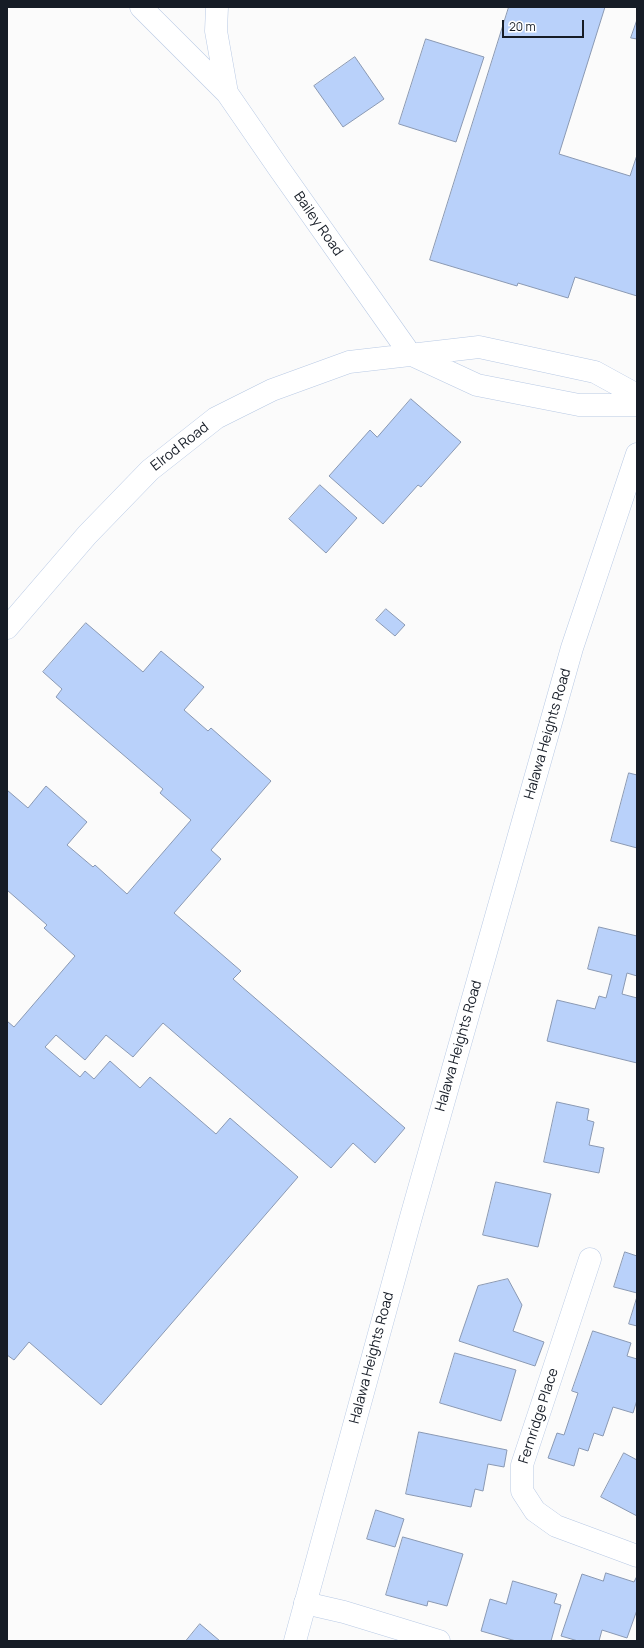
<!DOCTYPE html>
<html>
<head>
<meta charset="utf-8">
<style>
  body { margin:0 }
  #map { position:relative; width:644px; height:1648px; overflow:hidden; background:#fbfbfb; font-family:Manrope,sans-serif }
  canvas { display:block }
  .frame { position:absolute; inset:0; border:8px solid #161c26; pointer-events:none }
  .scale { position:absolute; left:502px; top:20px; width:82px; height:18px; box-sizing:border-box; border:2px solid #161c26; border-top:0; padding-left:5px; font-size:12px; line-height:14px; white-space:nowrap; color:#161c26; -webkit-text-stroke:3px #fff; paint-order:stroke }
</style>
</head>
<body>
<div id="map">
<canvas width="644" height="1648"></canvas>
<div class="frame"></div>
<div class="scale">20 m</div>
</div>
<script>
const c = document.querySelector('canvas').getContext('2d');
c.lineJoin = 'round';
function fillPath(path, color) { c.fillStyle = color; c.fill(path, 'evenodd'); }
function stroke(path, color, width, dash) { c.strokeStyle = color; c.lineWidth = width; c.lineCap = dash ? 'butt' : 'round'; c.setLineDash(dash || []); c.stroke(path); }
function label(font, color, halo, rows, align = 'center') {
  c.font = font + ' Manrope,sans-serif'; c.lineWidth = 3; c.setLineDash([]); c.textBaseline = 'middle'; c.strokeStyle = halo; c.fillStyle = color; for (const [text, x, y, turn = 0] of rows) {
    c.save(); c.translate(x, y); c.rotate((+turn || 0) * Math.PI / 180); c.textAlign = isNaN(turn) ? turn : align; if (halo) c.strokeText(text, 0, 0); c.fillText(text, 0, 0); c.restore();
  }
}
const building = new Path2D(`
  M509,7H605L559,154L630,176L637,155V296L575,277L568,298L518,283L517,286L430,260Z
  M637,20V39L631,38Z
  M426,39L484,57L456,142L399,124Z
  M355,57L384,99L343,127L314,86Z
  M411,399L461,442L421,487L418,485L383,524L329,476L370,430L377,437Z
  M320,485L357,518L326,553L289,519Z
  M386,609L405,625L395,636L376,620Z
  M86,623L143,672L161,651L204,687L184,710L208,731L211,728L271,781L211,850L221,859L174,913L241,971L233,979L405,1128L375,1163L353,1143L331,1168L163,1023L133,1057L106,1035L85,1060L56,1035L45,1047L80,1077L85,1071L94,1079L110,1061L140,1088L150,1077L216,1134L230,1118L298,1177L101,1405L29,1342L14,1360L7,1355V1021L14,1027L75,956L44,928L47,925L7,890V790L28,808L46,786L87,822L67,845L93,867L95,865L127,894L191,820L160,793L163,789L56,697L62,689L43,672Z
  M629,773L637,775V848L611,841Z
  M599,927L637,936V976L627,973L622,994L637,998V1063L547,1041L557,1000L595,1009L599,996L606,998L612,975L588,969Z
  M557,1102L589,1109L587,1120L594,1122L589,1145L604,1148L599,1173L544,1162Z
  M496,1182L551,1194L538,1247L483,1235Z
  M625,1252L637,1256V1293L614,1287Z
  M508,1279L522,1305L513,1331L544,1342L535,1366L459,1341L478,1286Z
  M637,1297V1326L629,1324Z
  M593,1331L631,1343L627,1356L637,1359V1400L633,1413L613,1407L603,1436L594,1433L588,1451L579,1448L574,1466L548,1458L557,1433L564,1435L578,1393L572,1391Z
  M455,1353L516,1370L501,1421L440,1403Z
  M419,1432L507,1450L504,1467L488,1464L483,1491L475,1489L471,1507L406,1494Z
  M624,1453L637,1460V1516L601,1497Z
  M376,1510L404,1519L395,1547L367,1539Z
  M403,1537L463,1554L447,1606L428,1601L427,1606L386,1595Z
  M606,1573L634,1582L637,1576V1610L627,1638L602,1630L599,1641H578L561,1636L582,1574L603,1581Z
  M513,1581L557,1594L554,1603L561,1605L551,1641H516L481,1631L490,1599L506,1604Z
  M200,1624L220,1641H186Z`);
const minor = new Path2D(`
  M141,7L227,93L278,167L410,354L477,385L579,405H637
  M217,7L216,31L227,93
  M7,628L87,535L150,470L216,418L272,390L349,362L479,347L595,372L637,395
  M590,1259L522,1465V1491L535,1511L556,1526L637,1556
  M305,1603L344,1612L439,1641`);
const tertiary = new Path2D(`
  M295,1641L411,1217L572,648L637,454`);
const streetNames = [
  ["Bailey Road",318,224,55],
  ["Elrod Road",180,447,-38],
  ["Halawa Heights Road",548,734,-74],
  ["Halawa Heights Road",459,1046,-74],
  ["Halawa Heights Road",372,1358,-75],
  ["Fernridge Place",539,1416,-72]
];
fillPath(building, '#b9d1fa');
stroke(building, '#8a99b3', 1);
stroke(minor, '#b8c9e4', 23);
stroke(tertiary, '#b8c9e4', 23);
stroke(minor, '#fff', 22);
stroke(tertiary, '#fff', 22);
label('14px', '#161c26', '#fff', streetNames);
</script>
</body>
</html>
